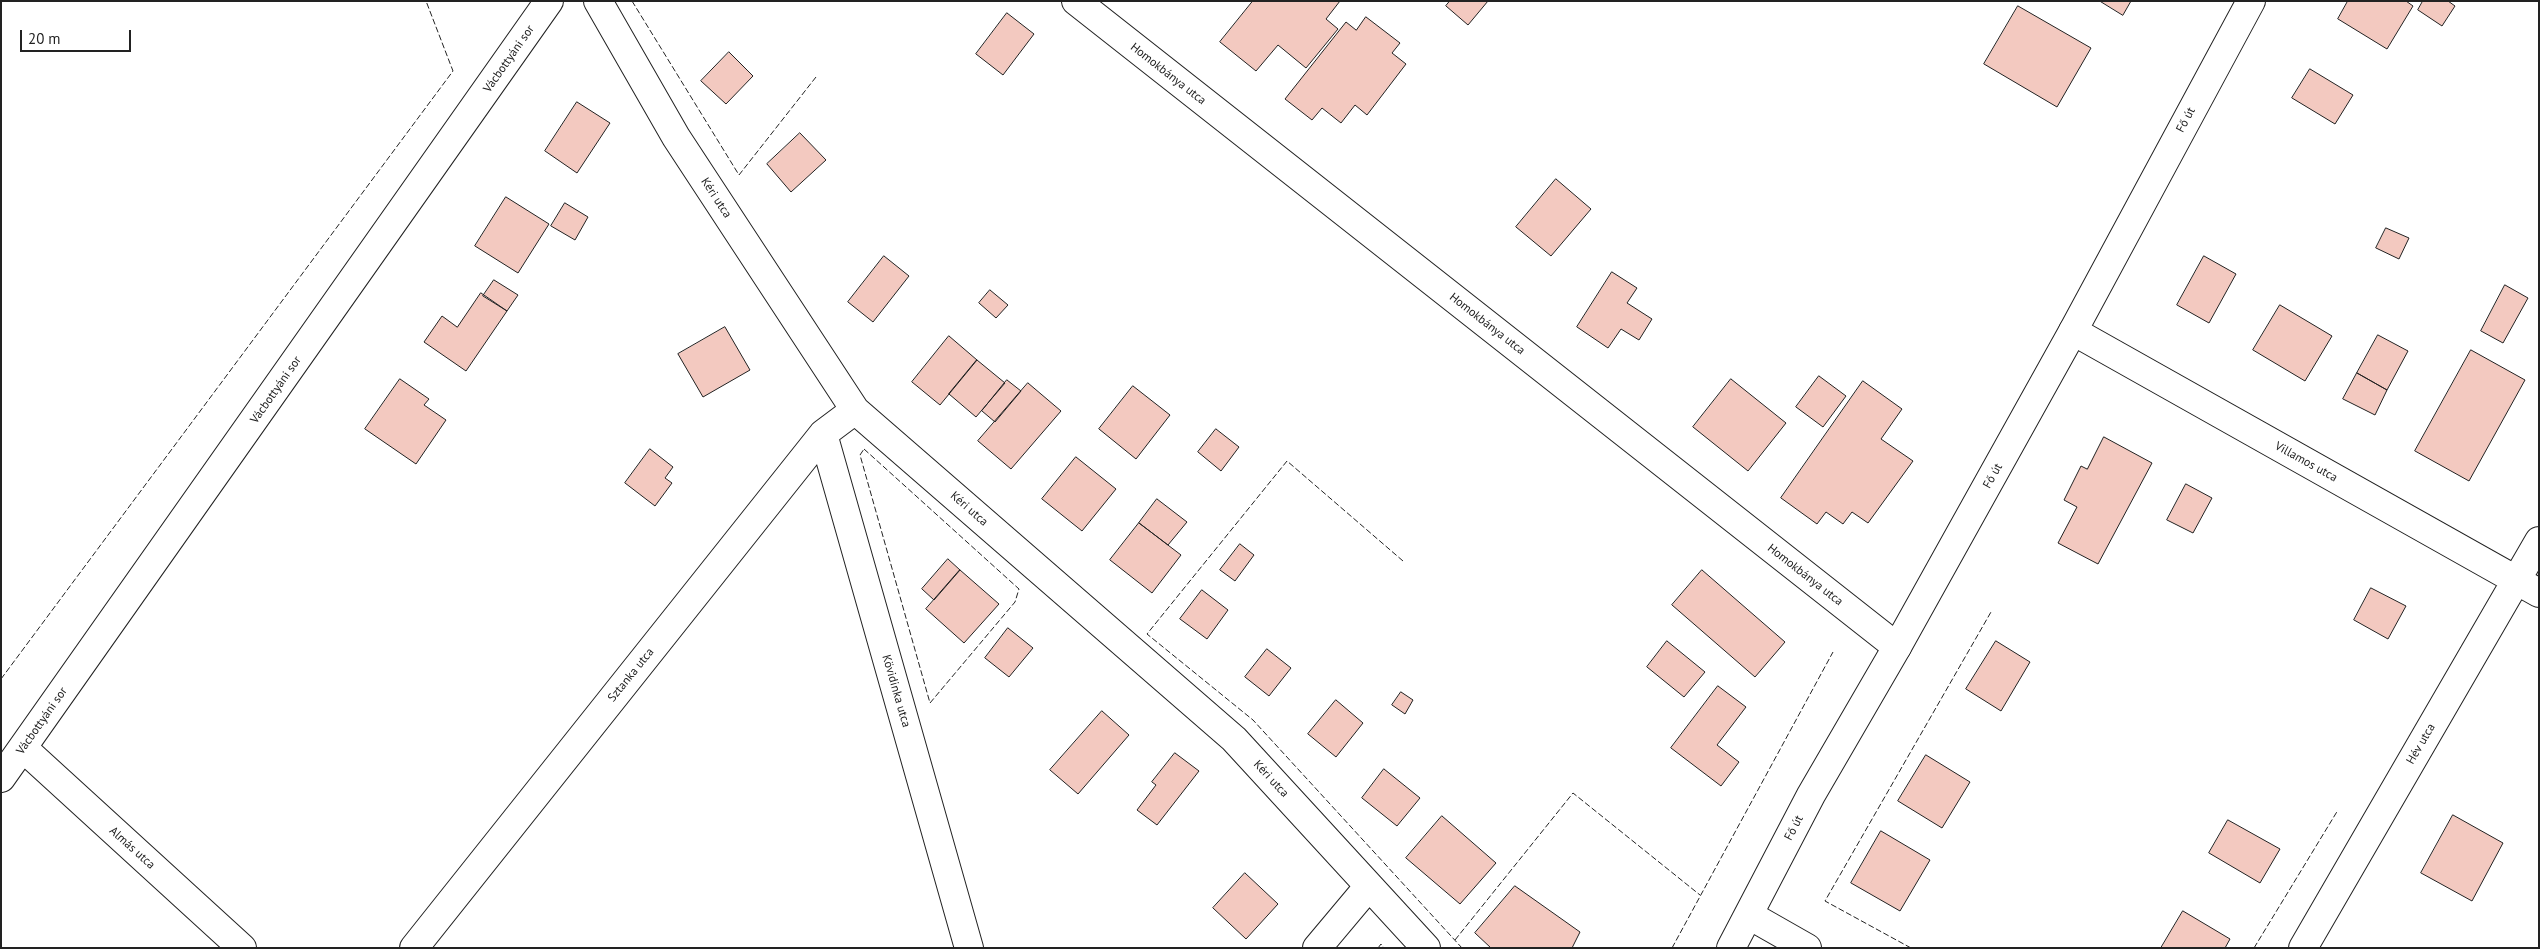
<!DOCTYPE html>
<html>
<head>
<meta charset="utf-8">
<style>
  body { margin:0 }
  #map { position:relative; width:2540px; height:949px; overflow:hidden; background:#fff; font-family:"PT Sans",sans-serif }
  canvas { display:block }
  .frame { position:absolute; inset:0; border:2px solid #222; pointer-events:none }
  .scale { position:absolute; left:20px; top:30px; width:111px; height:22px; box-sizing:border-box; border:2px solid #222; border-top:0; padding-left:6px; font-size:15px; line-height:18px; white-space:nowrap; color:#222; -webkit-text-stroke:4px #fff; paint-order:stroke }
</style>
</head>
<body>
<div id="map">
<canvas width="2540" height="949"></canvas>
<div class="frame"></div>
<div class="scale">20 m</div>
</div>
<script>
const c = document.querySelector('canvas').getContext('2d');
c.lineJoin = 'round';
function fillPath(path, color) { c.fillStyle = color; c.fill(path, 'evenodd'); }
function stroke(path, color, width, dash) { c.strokeStyle = color; c.lineWidth = width; c.lineCap = dash ? 'butt' : 'round'; c.setLineDash(dash || []); c.stroke(path); }
function label(font, color, halo, rows, align = 'center') {
  c.font = font + ' "PT Sans",sans-serif'; c.lineWidth = 4; c.setLineDash([]); c.textBaseline = 'middle'; c.strokeStyle = halo; c.fillStyle = color; for (const [text, x, y, turn = 0] of rows) {
    c.save(); c.translate(x, y); c.rotate((+turn || 0) * Math.PI / 180); c.textAlign = isNaN(turn) ? turn : align; if (halo) c.strokeText(text, 0, 0); c.fillText(text, 0, 0); c.restore();
  }
}
const building = new Path2D(`
  M1253,1H1340L1326,19L1338,29L1306,68L1278,45L1256,71L1220,42Z
  M1450,1H1488L1468,25L1446,6Z
  M2100,1H2131L2123,15Z
  M2348,1H2406L2413,6L2387,49L2338,19Z
  M2423,1H2448L2455,6L2442,26L2418,10Z
  M2018,6L2091,48L2057,107L1984,64Z
  M1007,13L1034,34L1003,75L976,54Z
  M1366,17L1400,43L1392,53L1406,64L1367,115L1355,105L1341,123L1322,108L1312,120L1285,99L1346,22L1356,30Z
  M729,52L753,76L726,104L701,81Z
  M2310,69L2353,95L2335,124L2292,98Z
  M577,102L610,123L577,173L545,151Z
  M800,133L826,160L791,192L767,164Z
  M1556,179L1591,209L1551,256L1516,227Z
  M506,197L549,224L518,273L475,246Z
  M565,203L588,217L575,240L551,226Z
  M2386,228L2409,238L2399,259L2376,248Z
  M884,256L909,276L873,322L848,302Z
  M2204,256L2236,274L2209,323L2177,305Z
  M1612,272L1637,288L1627,303L1652,319L1639,340L1621,329L1608,348L1577,327Z
  M494,280L518,295L507,311L483,296Z
  M2505,285L2528,298L2503,343L2481,331Z
  M990,290L1008,305L996,318L979,303Z
  M481,293L507,311L466,371L424,342L442,316L457,327Z
  M2280,305L2332,336L2305,381L2253,350Z
  M725,327L750,370L703,397L678,354Z
  M2378,335L2408,351L2387,390L2357,373Z
  M949,336L977,360L940,405L912,382Z
  M2471,350L2525,380L2469,481L2415,451Z
  M977,360L1005,383L976,417L949,394Z
  M2357,373L2387,390L2375,415L2343,399Z
  M1819,376L1846,396L1823,427L1796,407Z
  M400,379L429,399L424,405L446,420L416,464L365,429Z
  M1731,379L1786,423L1748,471L1693,427Z
  M1007,380L1021,391L995,422L982,411Z
  M1863,381L1902,409L1881,439L1913,461L1868,523L1852,512L1843,524L1826,512L1817,524L1781,498Z
  M1028,383L1061,411L1011,469L978,441Z
  M1133,386L1170,415L1136,459L1099,429Z
  M1216,429L1239,447L1221,471L1198,452Z
  M2104,437L2152,463L2098,564L2058,543L2077,507L2064,500L2081,466L2087,469Z
  M650,449L673,467L665,478L672,483L655,506L625,483Z
  M1076,457L1116,489L1082,531L1042,499Z
  M2186,484L2212,498L2193,533L2167,520Z
  M1157,499L1187,522L1168,545L1139,523Z
  M1139,523L1181,555L1152,593L1110,560Z
  M1240,544L1254,555L1235,581L1220,570Z
  M948,559L960,570L934,600L922,589Z
  M960,570L999,604L964,643L926,609Z
  M1702,570L1785,642L1755,677L1672,605Z
  M2371,588L2406,606L2388,639L2354,620Z
  M1202,590L1228,610L1207,639L1180,619Z
  M1008,628L1033,648L1009,677L985,658Z
  M1667,641L1705,672L1684,697L1647,667Z
  M1996,641L2030,662L2001,711L1966,689Z
  M1267,649L1291,668L1269,696L1245,677Z
  M1718,686L1746,707L1717,745L1739,762L1721,786L1671,748Z
  M1401,692L1413,700L1405,714L1392,705Z
  M1336,700L1363,723L1336,757L1308,734Z
  M1102,711L1129,735L1078,794L1050,770Z
  M1175,753L1199,771L1157,825L1137,810L1156,785L1152,782Z
  M1926,755L1970,782L1942,828L1898,801Z
  M1384,769L1420,798L1397,826L1362,798Z
  M2453,815L2503,843L2472,901L2421,873Z
  M1442,816L1496,863L1460,904L1406,858Z
  M2228,820L2280,849L2260,883L2209,853Z
  M1881,831L1930,860L1900,911L1851,883Z
  M1245,873L1278,904L1246,939L1213,908Z
  M1515,886L1580,932L1572,948H1491L1475,933Z
  M2183,911L2230,939L2225,948H2161Z`);
const minor = new Path2D(`
  M598,1L676,137L855,410L1234,739L1426,948
  M1076,1L1897,647
  M2073,331L2539,593
  M823,434L969,948
  M23,748L242,948
  M1,778L549,1
  M1749,915L1807,948
  M414,948L823,434L855,410
  M1317,948L1369,886
  M2303,948L2539,541`);
const secondary = new Path2D(`
  M1731,948L1811,795L1897,647L2073,331L2251,1`);
const fence = new Path2D(`
  M632,1L739,175L816,77
  M864,449L1019,589L1015,602L930,703L860,455Z
  M1403,561L1287,461L1147,634L1253,720L1462,948
  M1,679L453,71L426,1
  M1455,940L1573,793L1700,895
  M1378,948L1381,944L1384,948
  M1672,948L1833,652
  M1911,948L1825,901L1991,612
  M2254,948L2338,810`);
const streetNames = [
  ["Vácbottyáni sor",509,59,-55],
  ["Homokbánya utca",1168,74,38],
  ["Fő út",2186,120,-62],
  ["Kéri utca",716,198,57],
  ["Homokbánya utca",1487,324,38],
  ["Vácbottyáni sor",276,390,-55],
  ["Villamos utca",2306,462,29],
  ["Fő út",1993,476,-61],
  ["Kéri utca",969,509,41],
  ["Homokbánya utca",1805,575,38],
  ["Sztanka utca",631,675,-51],
  ["Kövidinka utca",896,691,74],
  ["Vácbottyáni sor",42,721,-55],
  ["Hév utca",2421,744,-60],
  ["Kéri utca",1271,779,47],
  ["Fő út",1794,828,-63],
  ["Almás utca",132,848,42]
];
fillPath(building, '#f3c9c0');
stroke(building, '#222', 1);
stroke(minor, '#222', 30);
stroke(secondary, '#222', 30);
stroke(minor, '#fff', 28);
stroke(secondary, '#fff', 28);
stroke(fence, '#222', 1, [6, 2.5]);
label('12px', '#222', '#fff', streetNames);
</script>
</body>
</html>
